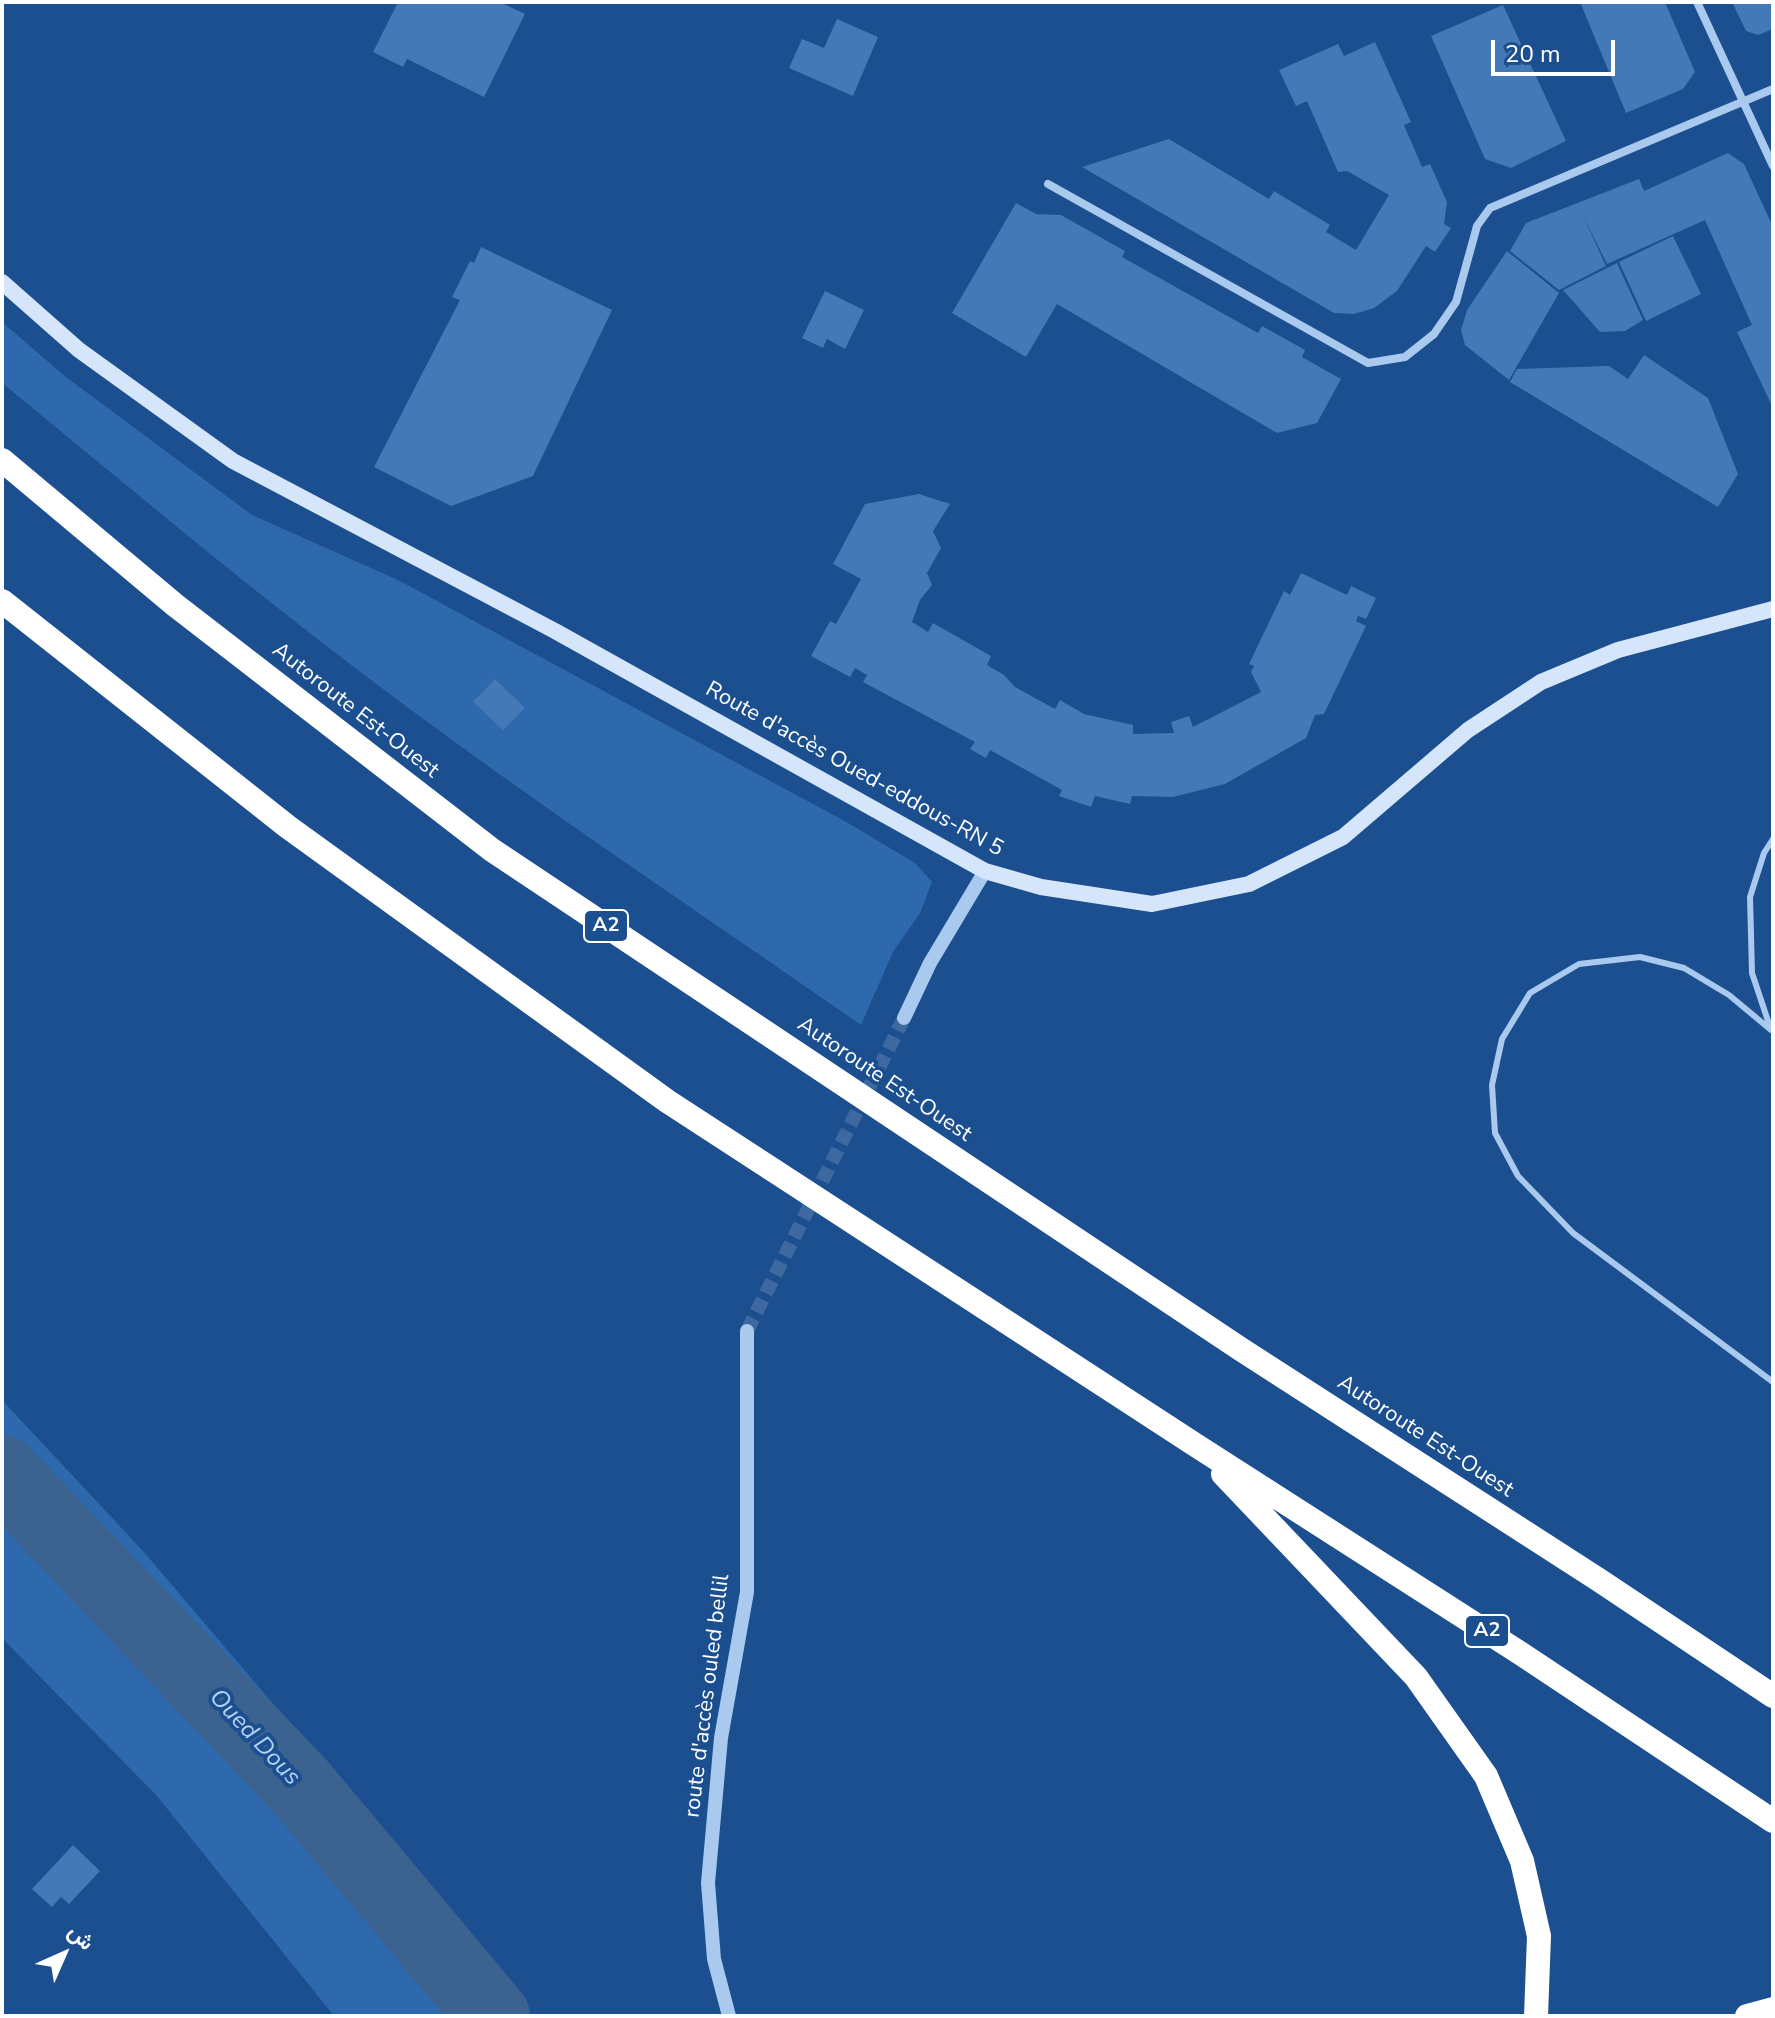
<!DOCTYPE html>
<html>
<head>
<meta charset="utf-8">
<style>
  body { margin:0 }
  #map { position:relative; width:1775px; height:2018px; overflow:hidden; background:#1b4f8f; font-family:"Nunito Sans",Vazirmatn,sans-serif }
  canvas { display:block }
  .frame { position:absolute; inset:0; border:4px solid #fff; pointer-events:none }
  .north { position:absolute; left:24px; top:1914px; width:80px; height:80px; -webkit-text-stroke:6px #1b4f8f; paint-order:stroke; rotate:45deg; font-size:22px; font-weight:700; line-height:32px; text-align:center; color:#fff }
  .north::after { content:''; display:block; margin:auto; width:28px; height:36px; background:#fff; clip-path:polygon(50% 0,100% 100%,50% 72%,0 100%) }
  .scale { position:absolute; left:1491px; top:40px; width:124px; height:36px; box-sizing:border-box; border:4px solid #fff; border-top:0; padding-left:10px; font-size:24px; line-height:28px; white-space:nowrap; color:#fff; -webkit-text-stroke:6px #1b4f8f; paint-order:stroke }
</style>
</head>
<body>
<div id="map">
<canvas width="1775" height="2018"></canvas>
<div class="frame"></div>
<div class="north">ش</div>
<div class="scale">20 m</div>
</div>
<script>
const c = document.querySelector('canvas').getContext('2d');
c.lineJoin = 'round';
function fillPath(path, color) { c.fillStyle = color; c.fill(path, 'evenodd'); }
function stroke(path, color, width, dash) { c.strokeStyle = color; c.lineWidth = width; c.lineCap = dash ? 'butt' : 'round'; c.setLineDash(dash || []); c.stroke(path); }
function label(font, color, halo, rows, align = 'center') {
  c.font = font + ' "Nunito Sans",sans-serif'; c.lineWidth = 8; c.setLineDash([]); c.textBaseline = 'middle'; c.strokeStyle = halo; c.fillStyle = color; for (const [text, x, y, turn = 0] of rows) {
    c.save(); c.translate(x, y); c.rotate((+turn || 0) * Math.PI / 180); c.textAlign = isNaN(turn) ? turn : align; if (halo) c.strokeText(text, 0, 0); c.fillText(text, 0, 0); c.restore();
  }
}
const green = new Path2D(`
  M2,322L66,377L252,515L398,580L850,824L915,863L932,882L920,913L893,952L861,1025C689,905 513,789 346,661C229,572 116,476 2,383Z
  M2,1400L143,1551L338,1780L529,2016H334L157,1796L2,1638Z`);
const river = new Path2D(`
  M2,1472L301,1787L493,2016`);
const building = new Path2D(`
  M398,2H500L525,14L484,97L407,59L403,67L373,52Z
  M1580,2H1665L1695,72L1683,89L1626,113Z
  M1732,2H1773V29L1758,35L1746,31Z
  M1503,5L1566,141L1511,168L1485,159L1431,36Z
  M837,19L878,37L853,96L789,68L802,39L824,48Z
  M1375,42L1411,122L1404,125L1422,167L1430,164L1447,202L1444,224L1451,228L1435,252L1426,246L1397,291L1374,308L1354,314L1334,313L1082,167L1169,139L1269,199L1274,191L1330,225L1326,232L1356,250L1389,195L1347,171L1338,172L1307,101L1296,106L1279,70L1338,44L1344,56Z
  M1728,153L1744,164L1773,227V408L1737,332L1752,325L1705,220L1607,264L1583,216L1606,266L1559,290L1510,251L1526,223L1639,179L1644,191Z
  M1016,203L1036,214L1061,215L1125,251L1122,257L1258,333L1262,326L1305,350L1302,357L1341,379L1317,423L1277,433L1057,304L1026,357L952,313Z
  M1673,236L1701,294L1646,321L1619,262Z
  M481,247L612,310L533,476L451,506L374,467L460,300L452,297L470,261L474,263Z
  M1507,251L1559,293L1509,380L1465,345L1461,330L1467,310Z
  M1617,263L1643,320L1625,331L1600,332L1563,290Z
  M825,291L864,310L845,349L827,339L823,348L802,338Z
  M1644,355L1708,398L1738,474L1718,507L1510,382L1517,369L1609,366L1628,379Z
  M919,494L950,504L933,531L941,548L927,573L932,585L920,600L912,622L928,632L933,623L991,656L987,665L1004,675L1015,687L1055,709L1060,700L1084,714L1133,725V734L1174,733L1171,722L1189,716L1193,727L1261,692L1251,672L1254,666L1249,664L1284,591L1290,595L1301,573L1347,595L1351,586L1376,598L1366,619L1358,616L1356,621L1366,626L1324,714L1315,715L1306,738L1225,784L1173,797L1132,796L1130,804L1095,796L1091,807L1059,796L1062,790L990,750L986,758L970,749L975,742L863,682L867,675L855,668L850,677L811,656L830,621L836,624L861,579L833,564L865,504Z
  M495,679L525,708L503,730L473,702Z
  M73,1845L100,1871L69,1904L61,1897L52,1907L32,1889Z`);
const tertiaryTunnel = new Path2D(`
  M747,1331L904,1018`);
const service = new Path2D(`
  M1770,1027L1752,973L1750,897L1764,853L1773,839
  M1771,1030L1729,995L1684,968L1640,957L1579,964L1530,993L1502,1039L1492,1085L1495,1133L1518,1176L1573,1233L1773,1382`);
const minor = new Path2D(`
  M1697,2L1773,166
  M1048,184L1368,363L1405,357L1434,334L1456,302L1477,226L1490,208L1773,89`);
const tertiary = new Path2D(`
  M904,1018L930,963L985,871
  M729,2016L714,1959L708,1883L721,1738L747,1592V1331`);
const secondary = new Path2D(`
  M2,282L79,350L233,461L555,631L985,871L1041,887L1152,904L1249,884L1343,837L1468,730L1541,682L1618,650L1773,609`);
const motorway = new Path2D(`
  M2,460L175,605L492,850L1242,1350L1599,1580L1773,1696
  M2,601L288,827L667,1101L1197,1446L1520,1653L1773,1821
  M1223,1474L1416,1677L1486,1776L1522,1861L1539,1936L1536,2016
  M1747,2016L1773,2009`);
const shields = [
  [606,926,44],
  [1487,1631,44]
];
const shieldNames = [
  ["A2",606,926],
  ["A2",1487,1631]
];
const streetNames = [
  ["Autoroute Est-Ouest",355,711,38],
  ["Route d'accès Oued-eddous-RN 5",854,770,29],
  ["Autoroute Est-Ouest",884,1080,34],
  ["Autoroute Est-Ouest",1425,1437,33],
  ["route d'accès ouled bellil",708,1696,-83]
];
const waterNames = [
  ["Oued Dous",254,1738,47]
];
fillPath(green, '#2e69ad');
stroke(river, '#3c6290', 74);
fillPath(building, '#4478b7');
stroke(tertiaryTunnel, '#3d69a0', 14, [14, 7]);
stroke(service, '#a9c9ee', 6);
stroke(minor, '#a9c9ee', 8);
stroke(tertiary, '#a9c9ee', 14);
stroke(secondary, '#d6e6fa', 16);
stroke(motorway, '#fff', 24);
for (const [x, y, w] of shields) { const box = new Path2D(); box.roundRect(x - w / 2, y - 16, w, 32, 6); c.fillStyle = '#1b4f8f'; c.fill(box); stroke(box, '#fff', 2); }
label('bold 20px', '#fff', null, shieldNames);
label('22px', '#fff', '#1b4f8f', streetNames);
label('italic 24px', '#b5d3f5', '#1b4f8f', waterNames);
</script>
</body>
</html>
